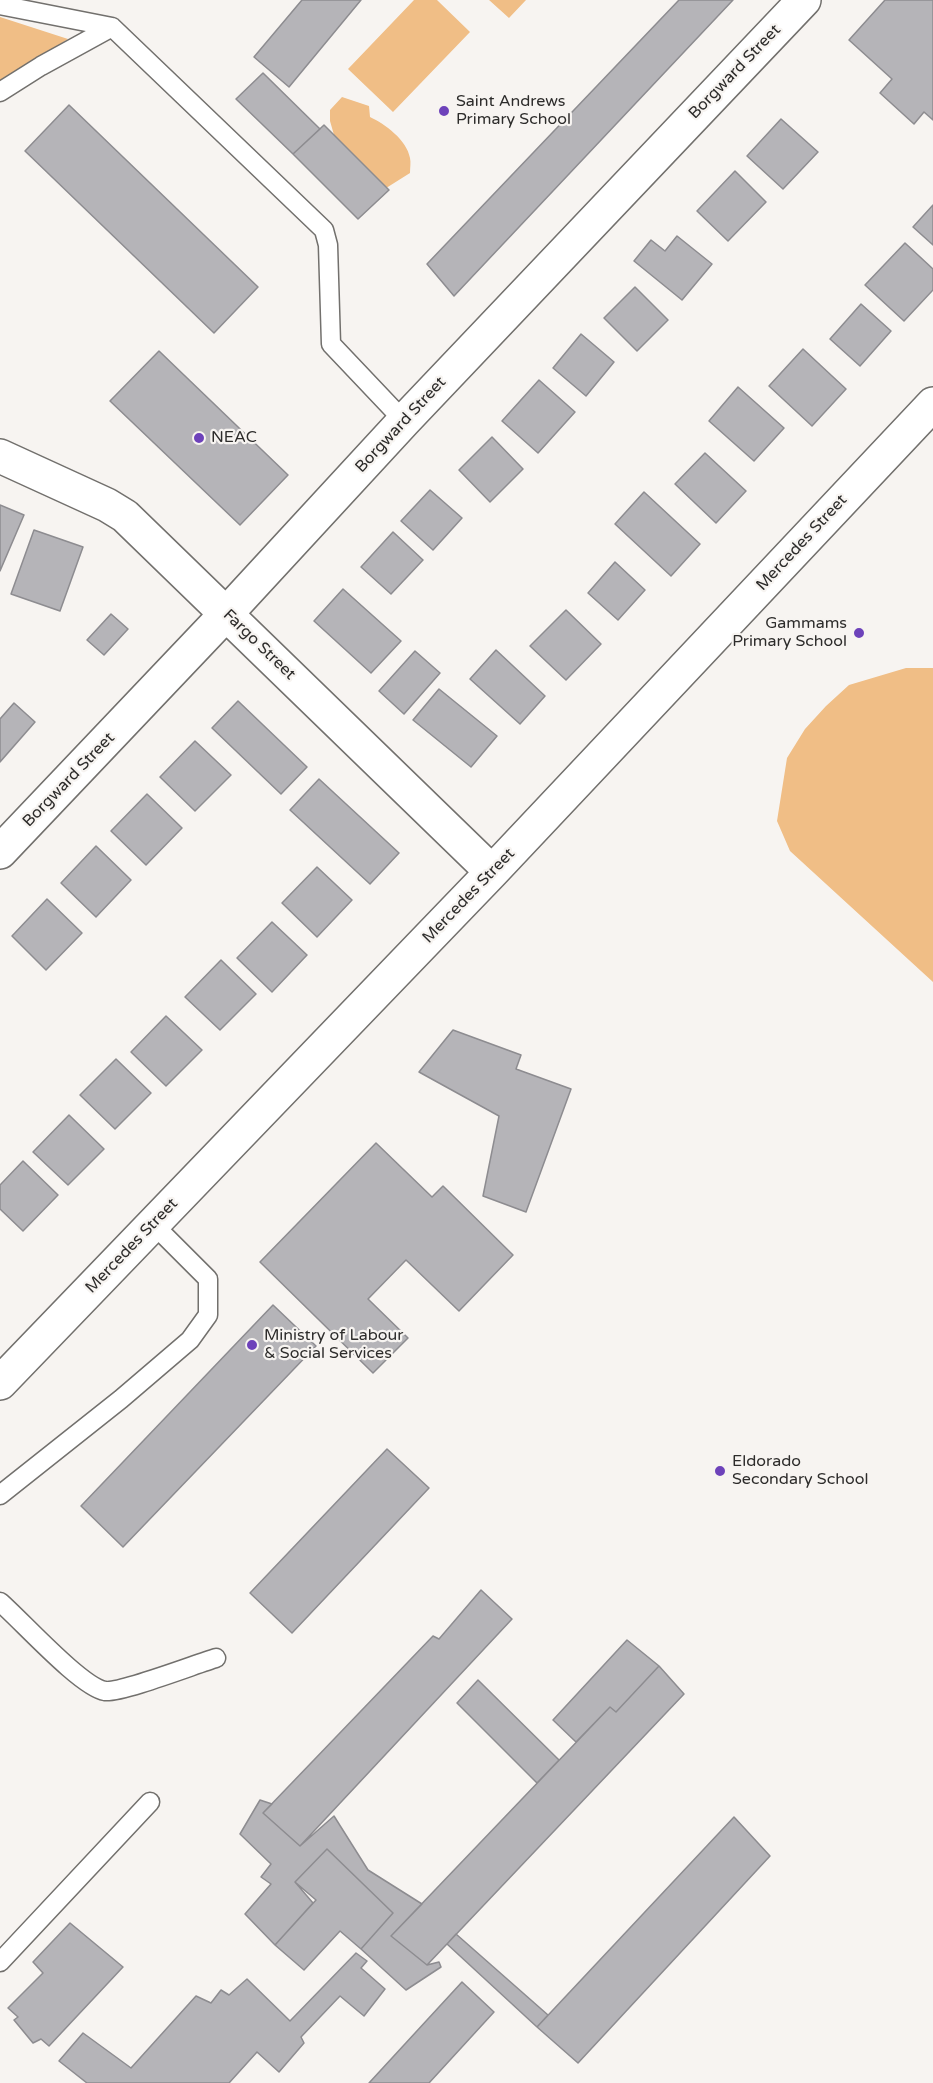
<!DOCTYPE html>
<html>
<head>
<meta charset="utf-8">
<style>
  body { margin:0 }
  canvas { display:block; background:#f7f4f1 }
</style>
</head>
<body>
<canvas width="933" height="2083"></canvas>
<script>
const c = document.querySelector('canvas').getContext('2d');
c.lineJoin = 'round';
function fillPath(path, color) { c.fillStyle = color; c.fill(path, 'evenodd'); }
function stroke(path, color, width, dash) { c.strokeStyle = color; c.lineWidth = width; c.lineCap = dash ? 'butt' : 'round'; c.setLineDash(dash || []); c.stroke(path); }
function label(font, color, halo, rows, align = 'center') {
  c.font = font + ' "Varela Round",sans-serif'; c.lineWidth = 4.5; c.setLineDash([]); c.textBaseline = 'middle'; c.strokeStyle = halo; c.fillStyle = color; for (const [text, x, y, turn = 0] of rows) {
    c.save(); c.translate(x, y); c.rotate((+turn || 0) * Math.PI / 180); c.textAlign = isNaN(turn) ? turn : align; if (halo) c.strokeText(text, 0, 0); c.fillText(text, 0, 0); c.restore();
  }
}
const green = new Path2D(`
  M414,0H437L470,32L393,112L348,69Z
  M489,0H526L509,18Z
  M0,17L68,39L0,83Z
  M342,97L369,106L370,117C385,124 407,140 410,158C411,162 410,168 410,173L383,190L336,142L330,121V110Z
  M906,668H933V982L790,851L777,821L787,758L805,729L826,706L849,685Z`);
const building = new Path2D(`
  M302,0H361L289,87L254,57Z
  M679,0H733L454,296L427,264Z
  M885,0H933V120L924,112L914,124L880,93L892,79L849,40Z
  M263,73L320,129L293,154L236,99Z
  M69,105L258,287L214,333L25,151Z
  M781,119L818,152L783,189L747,156Z
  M324,125L389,190L358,219L293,154Z
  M735,171L766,202L728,241L697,211Z
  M933,205V245L913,227Z
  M677,236L712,264L682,300L634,261L651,240L665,251Z
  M905,243L933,269V290L904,321L865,285Z
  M635,287L668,320L637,351L604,318Z
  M861,304L891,331L860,366L830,339Z
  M581,334L614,362L586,396L553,368Z
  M803,349L846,389L812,426L769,386Z
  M159,351L288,475L240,525L110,401Z
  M539,380L575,412L538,453L502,421Z
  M738,387L784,428L754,461L709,421Z
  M492,437L523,469L490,502L459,470Z
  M705,453L746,491L716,523L675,484Z
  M430,490L462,518L433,550L401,521Z
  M644,492L700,544L671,576L615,524Z
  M0,505L24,515L0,571Z
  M34,530L83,547L60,611L11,594Z
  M393,532L423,560L391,594L361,567Z
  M615,562L645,590L618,620L588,593Z
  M343,589L401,641L371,673L314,621Z
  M566,610L601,644L566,680L530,646Z
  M111,614L128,629L104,655L87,640Z
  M496,650L545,696L520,724L470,679Z
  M415,651L440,673L404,714L379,691Z
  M439,689L497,736L471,767L413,720Z
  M238,701L307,767L281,794L212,728Z
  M14,703L35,722L0,762V719Z
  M195,741L231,775L195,811L160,777Z
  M319,779L399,853L370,884L290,810Z
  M147,794L182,828L146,865L111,831Z
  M96,846L131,880L96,917L61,883Z
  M317,867L352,900L317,937L282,903Z
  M47,899L82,933L46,970L12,936Z
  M272,922L307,955L272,992L237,958Z
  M221,960L256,994L220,1030L185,997Z
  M166,1016L202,1050L166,1086L131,1052Z
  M453,1030L521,1055L516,1069L571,1089L526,1212L483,1196L499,1116L419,1072Z
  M116,1059L151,1093L115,1129L80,1095Z
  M69,1115L104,1149L68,1185L33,1152Z
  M376,1143L432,1197L443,1186L513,1255L459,1311L406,1260L368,1299L408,1338L373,1373L260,1262Z
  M23,1161L58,1195L23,1231L0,1209V1185Z
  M273,1305L316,1346L123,1547L81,1506Z
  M387,1449L429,1488L292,1633L250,1593Z
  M481,1590L512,1619L300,1846L263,1813L433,1636L439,1639Z
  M627,1640L659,1666L616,1712L610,1707L576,1742L553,1720Z
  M659,1666L684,1694L427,1965L391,1936L610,1707L616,1712Z
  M478,1680L559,1760L537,1783L457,1703Z
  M260,1800L272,1804L263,1813L300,1846L334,1816L368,1870L422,1904L391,1936L427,1965L439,1962L441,1967L406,1990L361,1949L393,1913L327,1849L295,1882L313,1903L275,1945L245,1914L271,1884L261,1877L271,1864L240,1834Z
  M734,1817L770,1856L578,2063L537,2027Z
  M327,1849L393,1913L361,1949L340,1931L304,1970L275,1945L316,1900L295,1882Z
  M70,1923L123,1967L49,2046L41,2039L33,2043L14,2020L18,2017L8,2008L43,1973L33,1962Z
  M456,1934L548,2015L537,2027L447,1944Z
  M356,1953L367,1961L361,1968L385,1989L364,2016L340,1996L301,2037L304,2043L279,2072L257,2052L229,2083H87L59,2061L83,2033L131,2068L196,1996L211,2003L221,1990L229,1995L247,1979L290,2021Z
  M462,1982L494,2012L429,2083H369Z`);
const lane = new Path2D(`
  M0,5L112,27L324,230L328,245L331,344L404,421
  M0,92L41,66L112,27
  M0,1495L121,1399L190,1340L208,1315V1279L153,1224
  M0,1602C22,1621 81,1687 105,1691C121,1693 196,1664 216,1658
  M0,1962L150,1802`);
const street = new Path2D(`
  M0,456L107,505L125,516L492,872
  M0,852L226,614L404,421L804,0
  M0,1383L492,872L933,404`);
const markers = [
  [444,111,6,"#6d42ba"],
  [199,438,6,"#6d42ba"],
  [859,633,6,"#6d42ba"],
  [252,1345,6,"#6d42ba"],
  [720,1471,6,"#6d42ba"]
];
const streetNames = [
  ["Borgward Street",735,72,-46],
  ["Borgward Street",401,425,-47],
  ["Mercedes Street",802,543,-47],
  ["Fargo Street",259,645,44],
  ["Borgward Street",69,780,-46],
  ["Mercedes Street",469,896,-46],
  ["Mercedes Street",132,1246,-46]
];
const poiNames = [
  ["Saint Andrews",456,102],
  ["Primary School",456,120],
  ["NEAC",211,438],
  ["Gammams",847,624,"right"],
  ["Primary School",847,642,"right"],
  ["Ministry of Labour",264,1336],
  ["& Social Services",264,1354],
  ["Eldorado",732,1462],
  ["Secondary School",732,1480]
];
fillPath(green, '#f0be86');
fillPath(building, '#b5b4b8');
stroke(building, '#8d8c90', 1.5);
stroke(lane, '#72706d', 21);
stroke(street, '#72706d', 36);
stroke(lane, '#fff', 18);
stroke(street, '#fff', 33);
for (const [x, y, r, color] of markers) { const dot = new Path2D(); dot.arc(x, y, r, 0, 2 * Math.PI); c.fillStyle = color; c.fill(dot); stroke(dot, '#f7f4f1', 2); }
label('16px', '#2d2c2b', '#f7f4f1', streetNames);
label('16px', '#2d2c2b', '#f7f4f1', poiNames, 'left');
</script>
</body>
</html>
